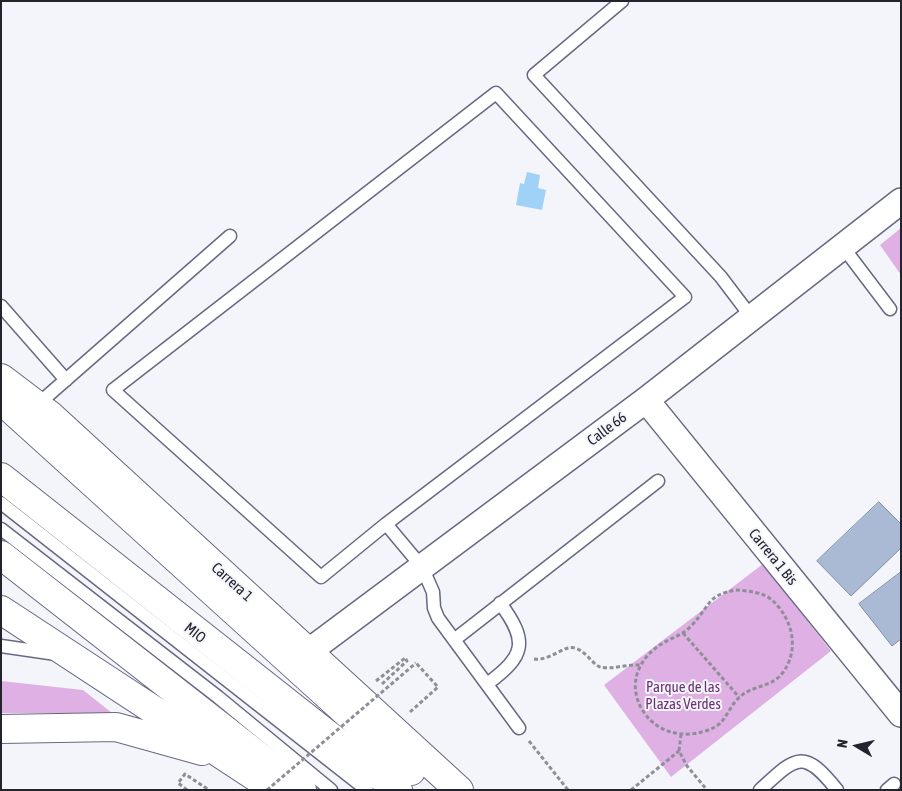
<!DOCTYPE html>
<html>
<head>
<meta charset="utf-8">
<style>
  body { margin:0 }
  #map { position:relative; width:902px; height:791px; overflow:hidden; background:#f4f5fb; font-family:"Asap Condensed",sans-serif }
  canvas { display:block }
  .frame { position:absolute; inset:0; border:2px solid #23232e; pointer-events:none }
  .north { position:absolute; left:832px; top:721px; width:50px; height:50px; -webkit-text-stroke:4px #f4f5fb; paint-order:stroke; rotate:279deg; font-size:14px; font-weight:700; line-height:20px; text-align:center; color:#23232e }
  .north::after { content:''; display:block; margin:auto; width:18px; height:22px; background:#23232e; clip-path:polygon(50% 0,100% 100%,50% 72%,0 100%) }
</style>
</head>
<body>
<div id="map">
<canvas width="902" height="791"></canvas>
<div class="frame"></div>
<div class="north">N</div>
</div>
<script>
const c = document.querySelector('canvas').getContext('2d');
c.lineJoin = 'round';
function fillPath(path, color) { c.fillStyle = color; c.fill(path, 'evenodd'); }
function stroke(path, color, width, dash) { c.strokeStyle = color; c.lineWidth = width; c.lineCap = dash ? 'butt' : 'round'; c.setLineDash(dash || []); c.stroke(path); }
function label(font, color, halo, rows, align = 'center') {
  c.font = font + ' "Asap Condensed",sans-serif'; c.lineWidth = 4; c.setLineDash([]); c.textBaseline = 'middle'; c.strokeStyle = halo; c.fillStyle = color; for (const [text, x, y, turn = 0] of rows) {
    c.save(); c.translate(x, y); c.rotate((+turn || 0) * Math.PI / 180); c.textAlign = isNaN(turn) ? turn : align; if (halo) c.strokeText(text, 0, 0); c.fillText(text, 0, 0); c.restore();
  }
}
const green = new Path2D(`
  M901,228V275L880,245Z
  M763,564L831,651L671,777L604,685Z
  M1,681L83,690L112,713H1Z`);
const water = new Path2D(`
  M527,172L540,175L538,188L546,190L542,210L516,205L520,183L524,184Z`);
const building = new Path2D(`
  M879,502L901,524V548L851,596L817,561Z
  M901,572V639L892,646L859,604Z`);
const path = new Path2D(`
  M736,590C748,591 763,592 772,600C794,620 800,652 781,675C770,687 752,686 741,696C733,702 729,712 723,720C715,731 694,735 681,734C665,732 652,725 643,711C626,684 639,656 665,642C674,637 684,634 691,626C710,607 706,595 736,590Z
  M683,633L739,697
  M534,659C551,661 563,645 575,648C586,651 591,663 600,667C610,670 627,664 640,665
  M376,681L405,658
  M382,684L407,661L405,658
  M410,712L438,687L416,663
  M681,734L679,751L687,766L707,790
  M529,741L568,790
  M187,790L178,783L185,774L209,790
  M631,790L679,751`);
const lane = new Path2D(`
  M622,1L534,75L721,277L752,318
  M496,93L685,297L386,524L321,577L113,390Z
  M843,247L890,309
  M1,306L66,380
  M37,405L230,236
  M1,503L367,790
  M386,524L422,567L433,592L434,608L438,618L519,728
  M1,529L218,697L331,790
  M454,640L658,481
  M1,646L56,654
  M487,684C525,656 529,642 500,603
  M760,790C796,757 803,747 837,790
  M887,790L894,784`);
const street = new Path2D(`
  M646,400L901,714
  M308,652L646,400L901,201`);
const primary = new Path2D(`
  M1,378L51,416L459,790
  M1,400L411,771
  M1,477L398,790
  M1,555L302,790
  M1,610L271,787
  M1,729L116,727L202,751`);
const pathBridge = new Path2D(`
  M267,790L416,663`);
const streetNames = [
  ["Calle 66",607,429,-37],
  ["Carrera 1 Bis",773,557,51],
  ["Carrera 1",232,582,42],
  ["MIO",195,633,38]
];
const parkNames = [
  ["Parque de las",683,687],
  ["Plazas Verdes",683,704]
];
fillPath(green, '#deb0e3');
fillPath(water, '#a0d2f8');
fillPath(building, '#abbad4');
stroke(building, '#7e8ca5', 1);
stroke(lane, '#676882', 15);
stroke(street, '#676882', 28);
stroke(primary, '#676882', 30);
stroke(path, '#8e8e97', 3, [4, 2.5]);
stroke(lane, '#fff', 12);
stroke(street, '#fff', 25);
stroke(primary, '#fff', 28);
stroke(pathBridge, '#8e8e97', 3, [4, 2.5]);
label('15px', '#23232e', '#f4f5fb', streetNames);
label('15px', '#6c3174', '#f4f5fb', parkNames);
</script>
</body>
</html>
